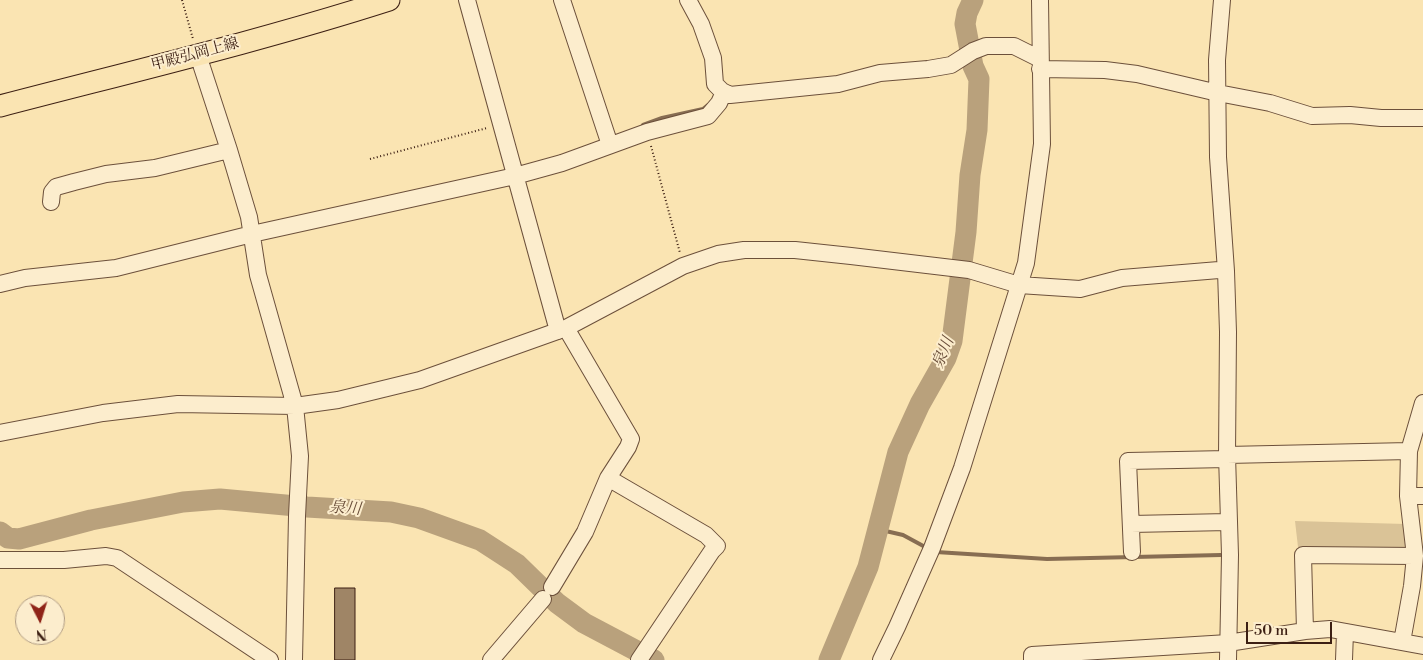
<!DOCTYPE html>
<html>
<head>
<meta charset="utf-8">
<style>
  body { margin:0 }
  #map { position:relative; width:1423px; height:660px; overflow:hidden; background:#fae4b2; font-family:"Libre Bodoni",serif }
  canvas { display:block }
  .north { position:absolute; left:15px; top:595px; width:50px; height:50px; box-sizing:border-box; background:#fcedcd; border:1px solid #af9b83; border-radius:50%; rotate:175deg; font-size:14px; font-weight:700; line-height:20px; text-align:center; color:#3c1f13 }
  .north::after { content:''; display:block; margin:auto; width:18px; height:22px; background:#8f2418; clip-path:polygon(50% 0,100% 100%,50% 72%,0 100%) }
  .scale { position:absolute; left:1246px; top:622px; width:86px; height:22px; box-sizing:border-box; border:2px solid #3c1f13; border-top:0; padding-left:6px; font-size:15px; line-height:18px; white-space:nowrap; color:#3c1f13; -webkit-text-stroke:4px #fcedcd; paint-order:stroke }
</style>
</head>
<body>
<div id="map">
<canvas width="1423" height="660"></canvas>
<div class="north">N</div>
<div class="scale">50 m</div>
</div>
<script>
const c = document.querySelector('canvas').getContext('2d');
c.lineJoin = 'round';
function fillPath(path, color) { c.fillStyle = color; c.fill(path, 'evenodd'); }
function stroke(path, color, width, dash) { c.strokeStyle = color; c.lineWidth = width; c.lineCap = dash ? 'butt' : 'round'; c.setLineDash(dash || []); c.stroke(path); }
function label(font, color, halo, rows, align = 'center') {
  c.font = font + ' "Libre Bodoni","Noto Serif JP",serif'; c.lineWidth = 4; c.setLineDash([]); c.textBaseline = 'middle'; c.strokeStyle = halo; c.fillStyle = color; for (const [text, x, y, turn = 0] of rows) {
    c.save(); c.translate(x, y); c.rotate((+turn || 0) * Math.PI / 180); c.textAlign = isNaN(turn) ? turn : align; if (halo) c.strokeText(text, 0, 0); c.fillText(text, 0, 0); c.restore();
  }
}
const green = new Path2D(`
  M1295,521L1406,524L1408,549L1302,552L1298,547Z`);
const stream = new Path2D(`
  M643,125L662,118L703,109L708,105
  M877,529L903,535L927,548
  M936,552L1047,559L1221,555`);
const river = new Path2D(`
  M0,532L8,538L19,539L91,520L183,502L220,499L307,507L391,512L419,518L480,540L517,564L557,603L584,623L654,660
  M829,660L868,567L898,452L920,404L946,358L952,341L966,232L970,175L977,130L979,79L973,66L965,24L967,13L973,0`);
const building = new Path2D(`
  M335,588H355V660H335Z`);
const path = new Path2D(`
  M182,0L193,39
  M651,146L680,253
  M370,159L487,128`);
const minor = new Path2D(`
  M467,0L558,331
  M562,0L610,145
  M688,0L701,24L713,58L715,84L722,91L730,95L838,84L880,73L928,69L951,65L973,51L986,46H1014L1040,59
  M1222,0L1217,60L1218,157L1226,271L1228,332L1227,455L1230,555L1228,660
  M198,55L229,150L249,217L258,275L295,406L300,456L297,516L294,660
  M1040,69L1105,70L1137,74L1218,93L1270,103L1312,116L1350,115L1381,118H1423
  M51,202L52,192L56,187L74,182L106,174L155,168L229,150
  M0,284L25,278L116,268L252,234L515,176L562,163L647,132L708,116L719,103L724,92
  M0,433L103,413L178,404L295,406L338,400L420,380L566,328L683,266L718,254L744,250H795L851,256L969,270L1019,285L1080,289L1122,278L1219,270L1226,271
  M1227,455L1409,451
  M608,478L706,535L717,546L712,551L639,660
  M1408,496H1423
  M1131,524L1228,522
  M1132,552L1128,461L1227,459
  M0,560H64L106,556L117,558L270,660
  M552,587L585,532L608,478L628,447L631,439L566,328
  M1305,631L1303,555L1415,556
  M1402,642L1412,586L1415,556L1408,496L1409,451L1423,403
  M491,660L543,599
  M881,660L897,627L932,548L962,468L1026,263L1042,144L1040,0
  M1032,660V655L1228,643L1305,631L1330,629L1423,646
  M1344,660L1345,632`);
const major = new Path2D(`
  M0,106C130,72 261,41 389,0`);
const streetNames = [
  ["甲殿弘岡上線",195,55,-15]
];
const waterNames = [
  ["泉川",944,353,-68],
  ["泉川",345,509,5]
];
fillPath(green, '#dac397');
stroke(stream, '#876d52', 4);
stroke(river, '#b9a17c', 21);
fillPath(building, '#9f8566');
stroke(building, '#3c1f13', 1);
stroke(minor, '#6c503b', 18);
stroke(major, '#3c1f13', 23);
stroke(path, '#3c1f13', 2, [1, 2.5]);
stroke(minor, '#fcedcd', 16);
stroke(major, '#fae4b2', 21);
label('15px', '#3c1f13', '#fcedcd', streetNames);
label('italic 16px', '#684c38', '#fcedcd', waterNames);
</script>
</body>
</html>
